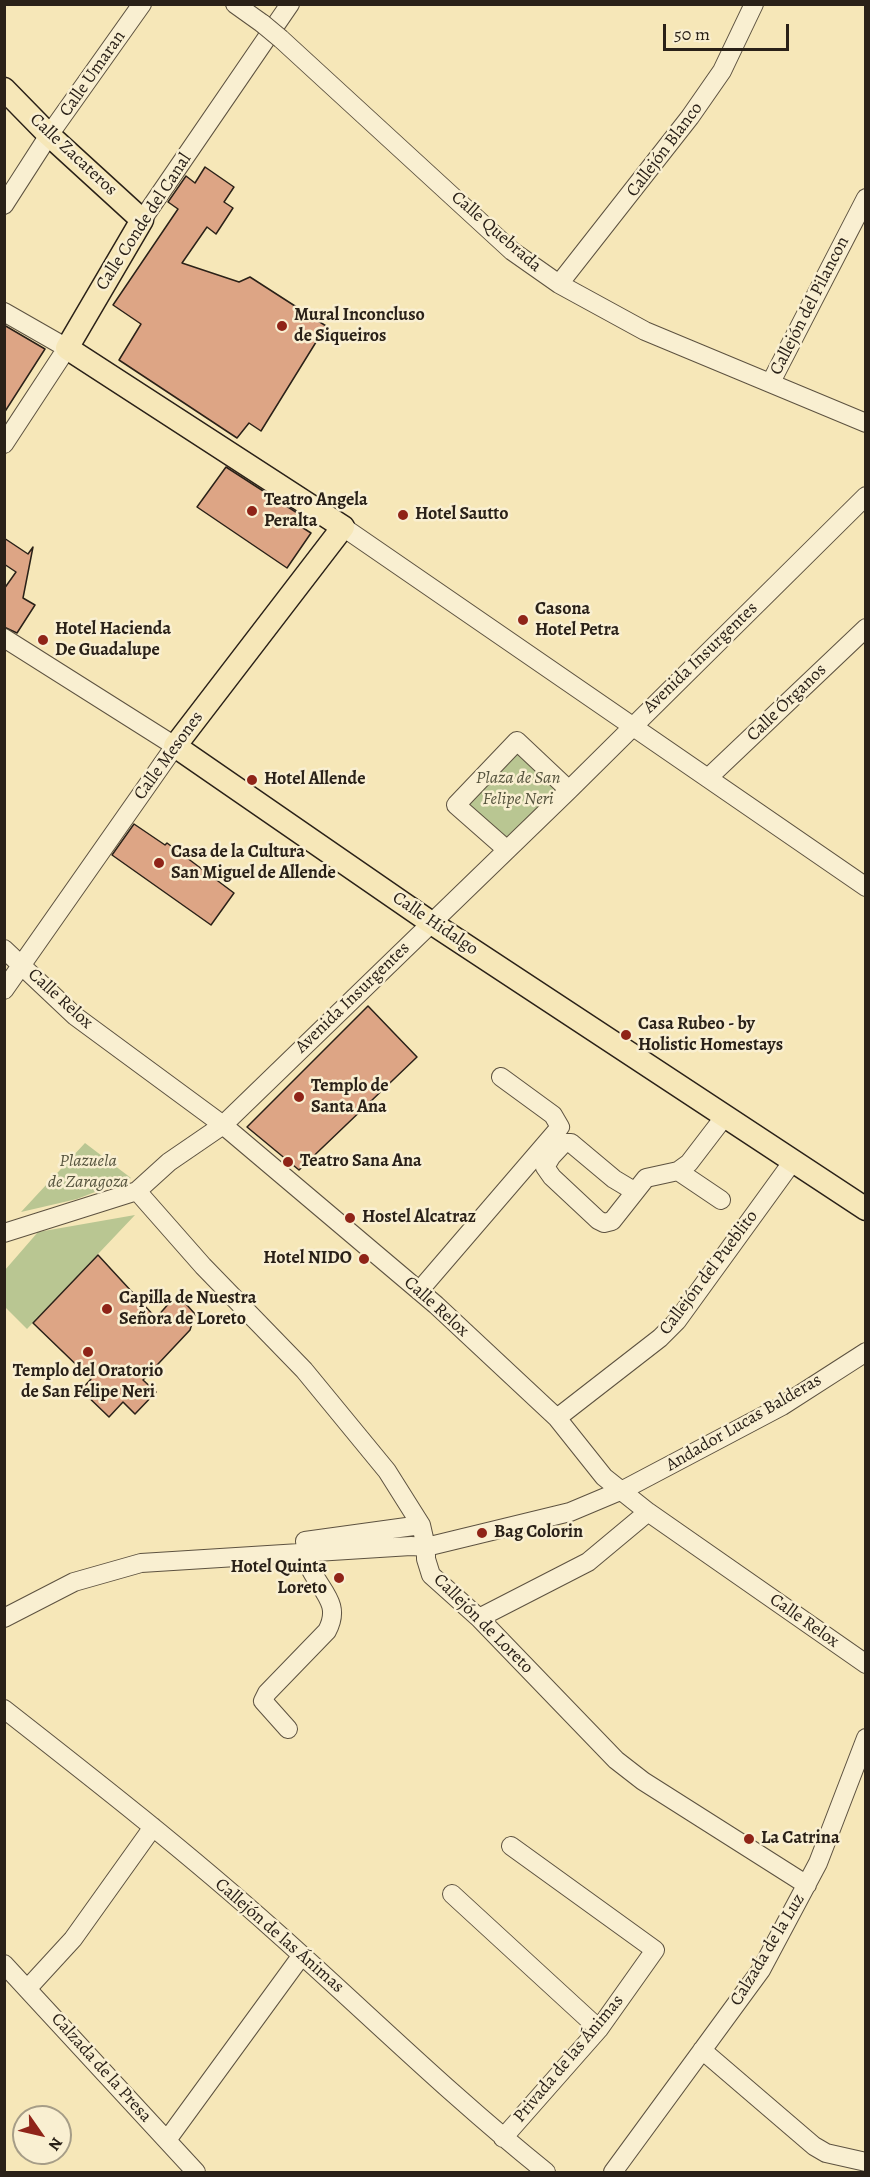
<!DOCTYPE html>
<html>
<head>
<meta charset="utf-8">
<style>
  body { margin:0 }
  #map { position:relative; width:870px; height:2177px; overflow:hidden; background:#f6e7b8; font-family:Alegreya,serif }
  canvas { display:block }
  .frame { position:absolute; inset:0; border:6px solid #2a2118; pointer-events:none }
  .north { position:absolute; left:12px; top:2105px; width:60px; height:60px; box-sizing:border-box; background:#f9efd1; border:2px solid #a69d87; border-radius:50%; rotate:124deg; font-size:16px; font-weight:700; line-height:24px; text-align:center; color:#2a2118 }
  .north::after { content:''; display:block; margin:auto; width:21px; height:27px; background:#8f2418; clip-path:polygon(50% 0,100% 100%,50% 72%,0 100%) }
  .scale { position:absolute; left:663px; top:24px; width:126px; height:27px; box-sizing:border-box; border:3px solid #2a2118; border-top:0; padding-left:8px; font-size:18px; line-height:21px; white-space:nowrap; color:#2a2118; -webkit-text-stroke:4px #f9efd1; paint-order:stroke }
</style>
</head>
<body>
<div id="map">
<canvas width="870" height="2177"></canvas>
<div class="frame"></div>
<div class="north">N</div>
<div class="scale">50 m</div>
</div>
<script>
const c = document.querySelector('canvas').getContext('2d');
c.lineJoin = 'round';
function fillPath(path, color) { c.fillStyle = color; c.fill(path, 'evenodd'); }
function stroke(path, color, width, dash) { c.strokeStyle = color; c.lineWidth = width; c.lineCap = dash ? 'butt' : 'round'; c.setLineDash(dash || []); c.stroke(path); }
function label(font, color, halo, rows, align = 'center') {
  c.font = font + ' Alegreya,serif'; c.lineWidth = 5; c.setLineDash([]); c.textBaseline = 'middle'; c.strokeStyle = halo; c.fillStyle = color; for (const [text, x, y, turn = 0] of rows) {
    c.save(); c.translate(x, y); c.rotate((+turn || 0) * Math.PI / 180); c.textAlign = isNaN(turn) ? turn : align; if (halo) c.strokeText(text, 0, 0); c.fillText(text, 0, 0); c.restore();
  }
}
const green = new Path2D(`
  M517,741L569,790L506,849L456,805Z
  M85,1143L131,1178L77,1199L21,1212Z
  M135,1215L27,1329L5,1307V1270L38,1232Z`);
const building = new Path2D(`
  M205,167L234,187L224,202L233,208L216,234L207,227L182,263L239,282L250,277L326,326L261,431L249,423L237,438L119,360L141,324L113,305L178,209L168,202L186,176L195,183Z
  M4,325L45,349L4,413Z
  M226,467L305,518L300,526L311,533L287,568L197,507Z
  M4,538L28,554L33,547L23,598L35,605L17,633L4,627V589L16,572L4,564Z
  M134,824L165,845L167,843L234,893L211,925L112,855Z
  M368,1006L417,1057L299,1170L247,1127Z
  M98,1255L156,1318L171,1301L186,1304L195,1314L190,1330L143,1380L156,1392L135,1414L123,1402L109,1417L81,1390L91,1379L33,1323Z`);
const minor = new Path2D(`
  M235,4L263,24
  M281,39L512,251L559,284L645,331L866,423
  M4,205L49,135L142,4
  M142,220L290,4
  M559,284L690,117L722,71L754,4
  M4,312L67,348L4,444
  M771,382L866,198
  M343,527L866,887
  M4,638L175,746L4,990
  M709,777L866,628
  M506,849L456,805L517,741L569,790
  M4,949L75,1016L223,1125L436,1305L557,1418L604,1477L648,1512L866,1664
  M678,1171L721,1200
  M137,1191L203,1266L304,1370L387,1471L421,1525L426,1547V1559L431,1575L479,1618L616,1760L643,1781L807,1885
  M634,1191L614,1179L571,1143H564L551,1157L545,1167L552,1177L598,1220L604,1223L612,1221L646,1178L678,1171L689,1163L725,1116
  M4,1233L137,1191L169,1162L223,1125L569,790L866,496
  M419,1291L560,1127L553,1115L501,1077
  M557,1418L660,1338L677,1321L793,1161
  M621,1491L782,1406L866,1352
  M4,1618L74,1582L141,1563L411,1546L426,1547L570,1512L620,1491
  M479,1618L588,1562L648,1512
  M4,1709C96,1781 188,1853 275,1931C365,2011 452,2097 546,2172
  M288,1729L263,1701L267,1693L327,1631C341,1605 323,1593 311,1570C307,1561 306,1551 305,1541L421,1525
  M452,1894L599,2029
  M4,1964L196,2172
  M28,1988L73,1939L153,1827
  M702,2050L814,2146L826,2153L866,2162
  M503,2138L599,2029L655,1950L511,1846
  M167,2140L302,1955
  M613,2172L761,1970L818,1863L866,1738`);
const major = new Path2D(`
  M4,89L49,135L142,220L67,348L343,527L175,746L430,922L866,1209`);
const minorBridge = new Path2D(`
  M263,24L281,39`);
const markers = [
  [282,326,6,"#8f2418"],
  [252,511,6,"#8f2418"],
  [403,515,6,"#8f2418"],
  [523,620,6,"#8f2418"],
  [43,640,6,"#8f2418"],
  [252,780,6,"#8f2418"],
  [159,863,6,"#8f2418"],
  [626,1035,6,"#8f2418"],
  [299,1097,6,"#8f2418"],
  [288,1162,6,"#8f2418"],
  [350,1218,6,"#8f2418"],
  [364,1259,6,"#8f2418"],
  [107,1309,6,"#8f2418"],
  [88,1352,6,"#8f2418"],
  [482,1533,6,"#8f2418"],
  [339,1578,6,"#8f2418"],
  [749,1839,6,"#8f2418"]
];
const streetNames = [
  ["Calle Umaran",93,74,-55],
  ["Callejón Blanco",665,150,-53],
  ["Calle Zacateros",73,155,43],
  ["Calle Conde del Canal",144,222,-57],
  ["Calle Quebrada",496,232,41],
  ["Callejón del Pilancon",810,306,-63],
  ["Avenida Insurgentes",701,658,-44],
  ["Calle Órganos",787,703,-44],
  ["Calle Mesones",169,756,-54],
  ["Calle Hidalgo",435,924,34],
  ["Avenida Insurgentes",353,998,-44],
  ["Calle Relox",60,999,42],
  ["Callejón del Pueblito",709,1273,-53],
  ["Calle Relox",436,1307,42],
  ["Andador Lucas Balderas",744,1423,-30],
  ["Calle Relox",804,1621,35],
  ["Callejón de Loreto",483,1624,45],
  ["Callejón de las Ánimas",279,1936,41],
  ["Calzada de la Luz",768,1950,-59],
  ["Privada de las Ánimas",569,2059,-50],
  ["Calzada de la Presa",101,2068,48]
];
const poiNames = [
  ["Mural Inconcluso",294,316],
  ["de Siqueiros",294,337],
  ["Teatro Angela",264,501],
  ["Peralta",264,522],
  ["Hotel Sautto",415,515],
  ["Casona",535,610],
  ["Hotel Petra",535,631],
  ["Hotel Hacienda",55,630],
  ["De Guadalupe",55,651],
  ["Hotel Allende",264,780],
  ["Casa de la Cultura",171,853],
  ["San Miguel de Allende",171,874],
  ["Casa Rubeo - by",638,1025],
  ["Holistic Homestays",638,1046],
  ["Templo de",311,1087],
  ["Santa Ana",311,1108],
  ["Teatro Sana Ana",300,1162],
  ["Hostel Alcatraz",362,1218],
  ["Hotel NIDO",352,1259,"right"],
  ["Capilla de Nuestra",119,1299],
  ["Señora de Loreto",119,1320],
  ["Templo del Oratorio",88,1372,"center"],
  ["de San Felipe Neri",88,1393,"center"],
  ["Bag Colorin",494,1533],
  ["Hotel Quinta",327,1568,"right"],
  ["Loreto",327,1589,"right"],
  ["La Catrina",761,1839]
];
const parkNames = [
  ["Plaza de San",518,779],
  ["Felipe Neri",518,800],
  ["Plazuela",88,1162],
  ["de Zaragoza",88,1183]
];
fillPath(green, '#b9c692');
fillPath(building, '#dda585');
stroke(building, '#2a2118', 1.5);
stroke(minor, '#5d5240', 20);
stroke(major, '#2a2118', 25);
stroke(minor, '#f9efd1', 18);
stroke(major, '#f6e7b8', 22);
stroke(minorBridge, '#5d5240', 20, []);
stroke(minorBridge, '#f9efd1', 18);
for (const [x, y, r, color] of markers) { const dot = new Path2D(); dot.arc(x, y, r, 0, 2 * Math.PI); c.fillStyle = color; c.fill(dot); stroke(dot, '#f9efd1', 2); }
label('18px', '#2a2118', '#f9efd1', streetNames);
label('bold 18px', '#2a2118', '#f9efd1', poiNames, 'left');
label('italic 18px', '#55533d', '#f9efd1', parkNames);
</script>
</body>
</html>
